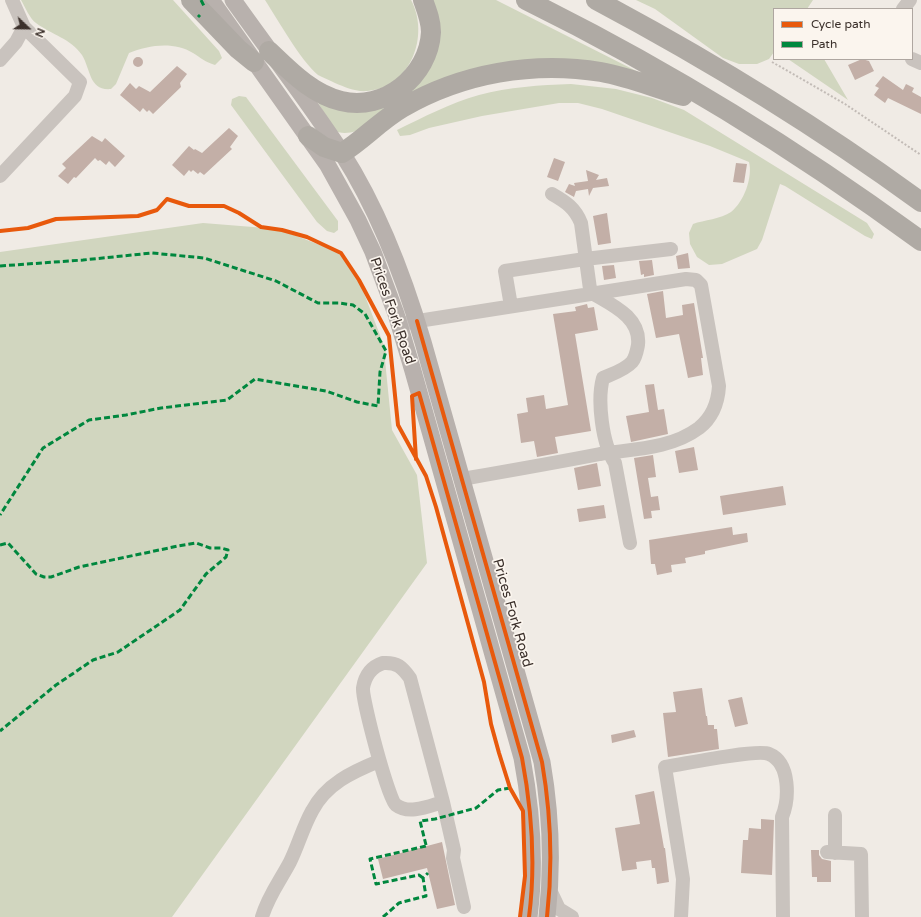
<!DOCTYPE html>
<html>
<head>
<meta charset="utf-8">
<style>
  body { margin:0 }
  #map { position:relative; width:921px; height:917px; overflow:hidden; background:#f0ebe5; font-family:"Varela Round",sans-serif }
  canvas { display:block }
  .legend { position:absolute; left:773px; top:8px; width:140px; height:52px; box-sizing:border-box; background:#fbf5ee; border:1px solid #aea6a0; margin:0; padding:5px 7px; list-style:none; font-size:12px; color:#3b302b }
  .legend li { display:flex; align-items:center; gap:8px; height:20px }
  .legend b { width:20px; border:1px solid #aea6a0 }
  .north { position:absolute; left:8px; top:8px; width:40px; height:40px; -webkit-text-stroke:3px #fbf5ee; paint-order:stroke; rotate:112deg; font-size:11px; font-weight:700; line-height:16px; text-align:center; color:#3b302b }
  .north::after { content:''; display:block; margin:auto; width:14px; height:18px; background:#3b302b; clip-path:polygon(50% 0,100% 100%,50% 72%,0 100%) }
</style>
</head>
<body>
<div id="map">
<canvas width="921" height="917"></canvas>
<ul class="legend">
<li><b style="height:5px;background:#e8590c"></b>Cycle path</li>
<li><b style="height:5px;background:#00873e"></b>Path</li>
</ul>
<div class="north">N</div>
</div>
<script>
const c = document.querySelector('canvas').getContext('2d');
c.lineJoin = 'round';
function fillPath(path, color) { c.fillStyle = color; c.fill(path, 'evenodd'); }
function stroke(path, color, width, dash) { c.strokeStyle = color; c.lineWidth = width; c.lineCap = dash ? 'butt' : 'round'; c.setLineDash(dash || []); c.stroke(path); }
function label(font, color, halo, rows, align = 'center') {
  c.font = font + ' "Varela Round",sans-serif'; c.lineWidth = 3.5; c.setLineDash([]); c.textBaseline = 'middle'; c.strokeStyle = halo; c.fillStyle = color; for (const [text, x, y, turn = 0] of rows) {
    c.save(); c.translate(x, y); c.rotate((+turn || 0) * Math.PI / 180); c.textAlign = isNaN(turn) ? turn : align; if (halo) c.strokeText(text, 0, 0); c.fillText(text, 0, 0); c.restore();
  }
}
const green = new Path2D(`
  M21,0H173L219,51L222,58L215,65C205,62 201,58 193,53C174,41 148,45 129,53L116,84L111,89C89,91 91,70 82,55C70,38 52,35 36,23C30,19 25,7 21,0Z
  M265,0H411C430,35 411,88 367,91C355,92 345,87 335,83C330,80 323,78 318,75C301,61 278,20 265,0Z
  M428,0H496L658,82L523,63L357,131C348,133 341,135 333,129L311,90L339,105L417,81Z
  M636,0H813L807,9H774V52L769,59L757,64H739L723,58L655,9Z
  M788,59H824L848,100Z
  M571,84L616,89L652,98L684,110L867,223L874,234L872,239L865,236L785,186L780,184L762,240L757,249L722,264L709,265L697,257L690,244L689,233L693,224C704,220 721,219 731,212C744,202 753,177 749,162L710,146L602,109L578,103H559L482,116L429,128L410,135L400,136L397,130C424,117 450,103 479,95C509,87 540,85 571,84Z
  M239,96L246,97L338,221V230L334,233L327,231L317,222L231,105L232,99Z
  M203,223L278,229L341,253L359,280L386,351L385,360L392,430L417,475L427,563L172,917H0V252Z`);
const building = new Path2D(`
  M133 62a5 5 0 1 1 10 0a5 5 0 1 1-10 0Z
  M862,59L869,61L874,71L855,80L848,65Z
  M177,66L187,74L180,83L181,87L153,114L149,110L147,112L143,108L140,112L120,95L130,83L136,89L139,86L150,92Z
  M883,76L903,90L906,84L914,88L912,92L921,97V114L888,98L885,103L874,95L879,88L875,86Z
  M229,128L238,136L230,147L232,149L204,175L200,172L198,174L193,170L191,172L189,170L184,176L172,165L189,146L194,150L195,149L202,153Z
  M92,136L102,142L105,138L125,156L115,167L109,161L106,165L100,160L98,161L95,158L76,178L74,177L68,184L58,176L66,168L62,164Z
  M554,158L565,162L558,181L547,177Z
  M736,163L747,164L744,183L733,182Z
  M586,170L599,175L596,180L607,178L609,186L593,188L589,196L588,189L576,191L574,197L565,192L569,184L575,186L574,183L588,181Z
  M607,213L611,243L598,245L593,216Z
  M688,253L690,268L678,269L676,256Z
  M652,260L654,275L644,277V274L641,275L639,261Z
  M614,265L616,278L604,280L602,266Z
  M663,291L666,318L683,315L682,305L694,303L703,358H701L703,375L688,378L679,334L656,338L647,294Z
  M587,304L588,308L594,307L598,330L575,334L591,431L555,437L558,453L537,457L534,441L521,443L517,414L528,412L526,398L544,395L546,409L568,405L553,314L576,311L575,307Z
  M654,384L658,410L664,409L668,434L631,442L626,416L649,412L645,385Z
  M694,447L698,470L679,473L675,451Z
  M653,455L656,477L648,478L651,497L658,496L660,510L651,511L652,518L644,519L634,458Z
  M597,463L601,486L578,490L574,468Z
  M783,486L786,505L723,515L720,496Z
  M604,505L606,518L579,522L577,509Z
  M732,527L733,535L747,533L748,542L705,551V554L685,558L686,563L671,565L672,572L657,575L655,564H651L649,540Z
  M702,688L706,716H707L708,725H714V729H717L719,749L668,757L663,713L676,712L673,692Z
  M742,697L748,724L735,727L728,700Z
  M634,730L636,737L612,743L611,735Z
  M654,791L664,848H665L669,882L657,884L655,868H652L651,860L636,862L637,869L622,871L615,828L640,824L635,795Z
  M761,819L774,820L772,875L741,873L743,840H748L749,828L761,829Z
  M442,842L455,905L437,909L427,868L383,879L378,859Z
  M811,850H819V855L822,859L831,861V882H817V877H812Z`);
const path = new Path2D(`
  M772,62L845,104L921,155`);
const minor = new Path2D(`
  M903,9L910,0
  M912,59L921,63
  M0,60L16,42L24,27
  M0,176L75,96L80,82L24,27L12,0
  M552,194C566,202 575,208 581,223L590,289L592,293C612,305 641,317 638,345C637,350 636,357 632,362C625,370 612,374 603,378C597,400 602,444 615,463L630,543
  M511,306L505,271L585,259L671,249
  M399,324L686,279L696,280L701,285L719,386C718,403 713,417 699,428C671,449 633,449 600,454C554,463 508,471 462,479
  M383,663C397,662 402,667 410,678L443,802C429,806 409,815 396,805C388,799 362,699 363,688C365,675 371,667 383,663Z
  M443,802L454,850L453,858L464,907
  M835,815V853
  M827,852L861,854L862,917
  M550,890L559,909L572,917
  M262,917C268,896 280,881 290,862C298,846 303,827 312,811C326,784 352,772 379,761
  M681,917L683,879L665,767C683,764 757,749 769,754C791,763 789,800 782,817L783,917`);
const major = new Path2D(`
  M211,0L327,164L358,220L373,252L396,314L413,371L522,758C532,811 536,863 529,917
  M233,0C269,51 308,101 342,153C379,211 404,277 423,342L542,762C551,814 553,865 547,917`);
const highway = new Path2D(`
  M191,0L238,49L254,62
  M526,0C664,68 797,150 921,241
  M596,0C709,60 818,127 921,202
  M269,51C290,71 312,94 341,101C384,112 429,76 431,32C431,21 427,11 423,0
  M308,136L324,147L342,153C363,140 380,121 402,108C462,73 533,61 601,72C629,77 655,88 683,96`);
const quiet = new Path2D(`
  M201,0L205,8
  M198,17L200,15
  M0,266L83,260L152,253L204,258L276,281L318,303H339L353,305L365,314L386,351L380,372L378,406L357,402L326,391L255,379L227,400L161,408L126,415L89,420L43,448L0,515
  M0,545L8,543L36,574L44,577H51L79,567L178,546L196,543L210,548H221L228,550L226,557L206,574L180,610L118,652L93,660L56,685L0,731
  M426,845L420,821L435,819L476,808L498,790L510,788
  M423,878L419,875L376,884L370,859L426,846
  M383,917L399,903L426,896L423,878L428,873`);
const cycleway = new Path2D(`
  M0,231L28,228L56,219L138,216L157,210L167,199L189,206H224L239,213L261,227L282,230L307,237L341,253L359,280L389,336L398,425L426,476L436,507L484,682L491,724L499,753L510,788L523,811L525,876L520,917
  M417,321L542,762C551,814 553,865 547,917
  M416,459L412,396L419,393L522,758C532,811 536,863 529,917`);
const streetNames = [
  ["Prices Fork Road",392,311,71],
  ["Prices Fork Road",512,613,74]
];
fillPath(green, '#d1d6bf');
fillPath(building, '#c3afa7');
stroke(path, '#c2bbb6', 2, [2, 2]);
stroke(minor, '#c9c3be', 14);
stroke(major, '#b8b1ad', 17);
stroke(highway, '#afaaa4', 20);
stroke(quiet, '#00873e', 3, [6, 3]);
stroke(cycleway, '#e8590c', 4);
label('14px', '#3b302b', '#fbf5ee', streetNames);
</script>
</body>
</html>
